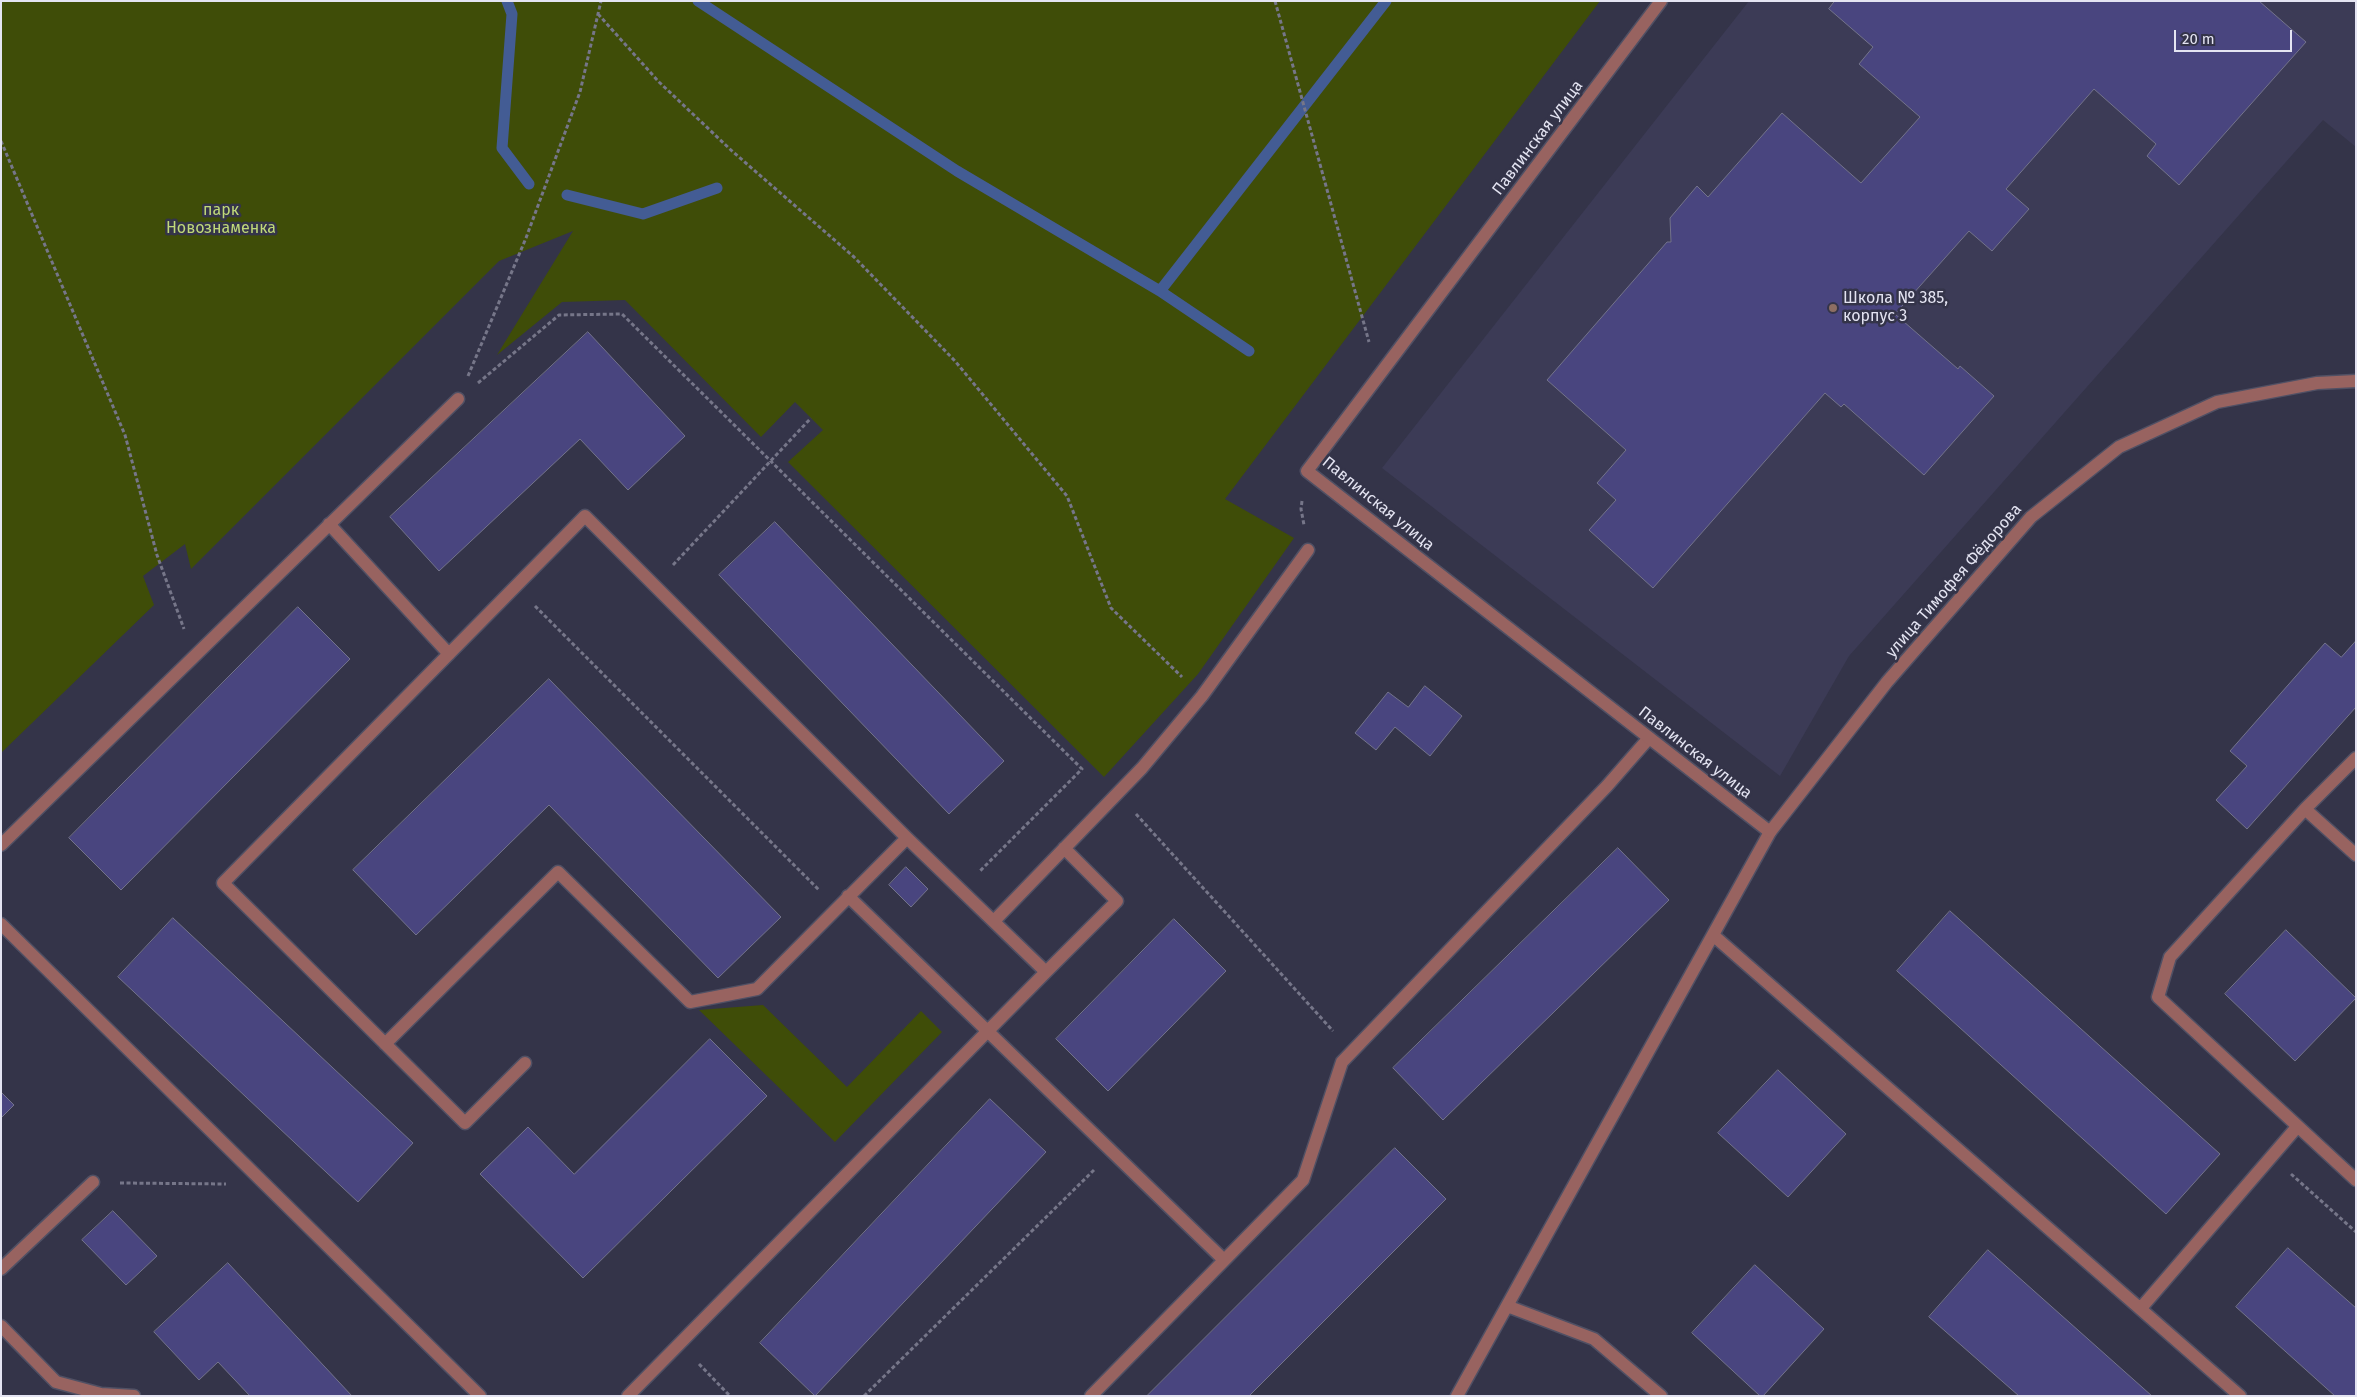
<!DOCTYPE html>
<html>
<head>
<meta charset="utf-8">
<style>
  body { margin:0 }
  #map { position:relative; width:2357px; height:1397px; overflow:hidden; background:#343449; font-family:"Fira Sans",sans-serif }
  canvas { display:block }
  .frame { position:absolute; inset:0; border:2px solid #e4e4f2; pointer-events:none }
  .scale { position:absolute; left:2174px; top:30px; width:118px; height:22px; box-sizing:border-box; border:2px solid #e4e4f2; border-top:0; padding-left:6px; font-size:15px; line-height:18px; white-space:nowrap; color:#e4e4f2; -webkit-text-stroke:4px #343449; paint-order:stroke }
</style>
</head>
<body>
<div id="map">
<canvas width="2357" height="1397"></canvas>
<div class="frame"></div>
<div class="scale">20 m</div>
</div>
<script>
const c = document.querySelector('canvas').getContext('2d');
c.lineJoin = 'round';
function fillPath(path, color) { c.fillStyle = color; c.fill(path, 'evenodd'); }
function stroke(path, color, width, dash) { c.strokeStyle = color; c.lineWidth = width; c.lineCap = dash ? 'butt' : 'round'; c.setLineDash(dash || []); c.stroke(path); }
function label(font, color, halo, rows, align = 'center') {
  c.font = font + ' "Fira Sans",sans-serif'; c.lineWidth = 5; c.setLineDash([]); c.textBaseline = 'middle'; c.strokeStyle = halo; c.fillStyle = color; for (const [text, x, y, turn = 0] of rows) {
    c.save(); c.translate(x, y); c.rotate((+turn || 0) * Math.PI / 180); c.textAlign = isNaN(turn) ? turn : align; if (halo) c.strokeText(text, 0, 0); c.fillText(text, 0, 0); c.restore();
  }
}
const built = new Path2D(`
  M1749,1H2356V147L2323,120L1849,656L1780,776L1382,468Z`);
const green = new Path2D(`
  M1,1H1600L1225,499L1294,538L1198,674L1104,777L788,462L823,430L795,402L761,437L625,300L562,302L497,355L573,231L499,261L191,569L185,544L143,576L154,605L1,753Z
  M763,1005L847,1087L921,1011L942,1032L835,1142L699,1010Z`);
const stream = new Path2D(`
  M507,1L512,14L502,148L529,184
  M698,1L957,171L1160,291L1249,351
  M567,195L643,214L717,188
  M1160,291L1386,1`);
const building = new Path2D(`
  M1835,1H2259L2306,42L2179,185L2147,156L2156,144L2094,89L2006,189L2029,209L1992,251L1969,231L1895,314L1958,369L1960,366L1994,396L1924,475L1844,404L1841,407L1825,393L1653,588L1589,530L1616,500L1597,483L1626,450L1547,380L1667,242H1671L1670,218L1697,186L1708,197L1782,113L1861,183L1920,117L1859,64L1873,47L1829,9Z
  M588,332L685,436L628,490L580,439L439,571L390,517Z
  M775,522L1004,761L949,814L719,575Z
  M298,607L350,659L121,890L69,838Z
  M2356,641V707L2247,829L2216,800L2247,766L2230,751L2325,643L2341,657Z
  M549,679L781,917L718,978L549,805L416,935L353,870Z
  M1425,686L1462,716L1430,756L1395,727L1376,750L1355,733L1388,692L1408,707Z
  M1618,848L1669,900L1443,1120L1393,1068Z
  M906,867L928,889L911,907L889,885Z
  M1950,911L2220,1154L2166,1214L1897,971Z
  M173,918L413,1143L358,1202L118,977Z
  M1174,919L1226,971L1108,1091L1056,1039Z
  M2286,930L2356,998L2295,1061L2225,994Z
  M710,1039L767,1096L583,1278L480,1174L528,1127L574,1174Z
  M1778,1070L1846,1134L1788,1197L1718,1133Z
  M1,1092L14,1105L1,1118Z
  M990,1099L1046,1152L815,1396L760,1343Z
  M1395,1148L1446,1199L1249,1396H1147Z
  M113,1211L157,1256L126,1285L82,1240Z
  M2288,1248L2356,1308V1396H2335L2236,1307Z
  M1988,1250L2152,1396H2019L1929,1317Z
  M228,1263L352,1396H250L218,1362L199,1380L154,1332Z
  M1755,1265L1824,1329L1763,1396H1760L1692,1333Z`);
const path = new Path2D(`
  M1275,1L1369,342
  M598,14L659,82L732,151L854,257L955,361L1067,496L1111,608L1182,677
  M1,141L125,435L157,555L184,629
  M468,376L526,238L580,92L601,1
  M478,383L559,315L622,314L1082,769L979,872
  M1302,501L1301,509L1304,525
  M673,565L811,418
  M535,606L819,890
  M1136,814L1333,1031
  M2291,1174L2356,1232
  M120,1183L226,1184
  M699,1364L730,1396
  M864,1396L1094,1170`);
const service = new Path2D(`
  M329,524L449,654
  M2356,758L2305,809L2170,957L2158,997L2356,1180
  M2305,809L2356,855
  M1,845L458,399
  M848,896L1224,1260
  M994,921L1142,768L1202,696L1308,550
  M1,924L480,1396
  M1713,935L2240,1396
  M385,1044L558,872L690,1002L757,989L907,838
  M525,1063L465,1123L223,883L585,516L907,838L1046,972L1117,901L1064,848
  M1,1269L93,1182
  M1507,1306L1594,1339L1661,1396
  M2141,1308L2297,1127
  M1,1326L56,1382L101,1394L134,1396
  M628,1396L1046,972
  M1091,1396L1303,1180L1342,1062L1607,786L1649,738
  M1457,1396L1770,832`);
const minor = new Path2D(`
  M1661,1L1307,471L1770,832L1887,682L2031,517L2119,447L2217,402L2317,383L2356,381`);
const markers = [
  [1833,308,5,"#8d6e63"]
];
const streetNames = [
  ["Павлинская улица",1538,138,-53],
  ["Павлинская улица",1378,504,39],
  ["улица Тимофея Фёдорова",1954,581,-49],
  ["Павлинская улица",1695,753,38]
];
const parkNames = [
  ["парк",221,211],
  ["Новознаменка",221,229]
];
const poiNames = [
  ["Школа № 385,",1843,299],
  ["корпус 3",1843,317]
];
fillPath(built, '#3c3b56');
fillPath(green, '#3f4d08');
stroke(stream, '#435c94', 11);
fillPath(building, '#49457f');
stroke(building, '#73738b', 1);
stroke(service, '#505064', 15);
stroke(minor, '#505064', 15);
stroke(path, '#767689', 3, [4, 2.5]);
stroke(service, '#986360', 12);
stroke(minor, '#986360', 12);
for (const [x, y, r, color] of markers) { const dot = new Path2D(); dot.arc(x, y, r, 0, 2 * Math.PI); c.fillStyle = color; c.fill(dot); stroke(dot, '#343449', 2); }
label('16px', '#e4e4f2', '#343449', streetNames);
label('16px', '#c0d979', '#343449', parkNames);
label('16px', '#e4e4f2', '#343449', poiNames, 'left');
</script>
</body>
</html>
